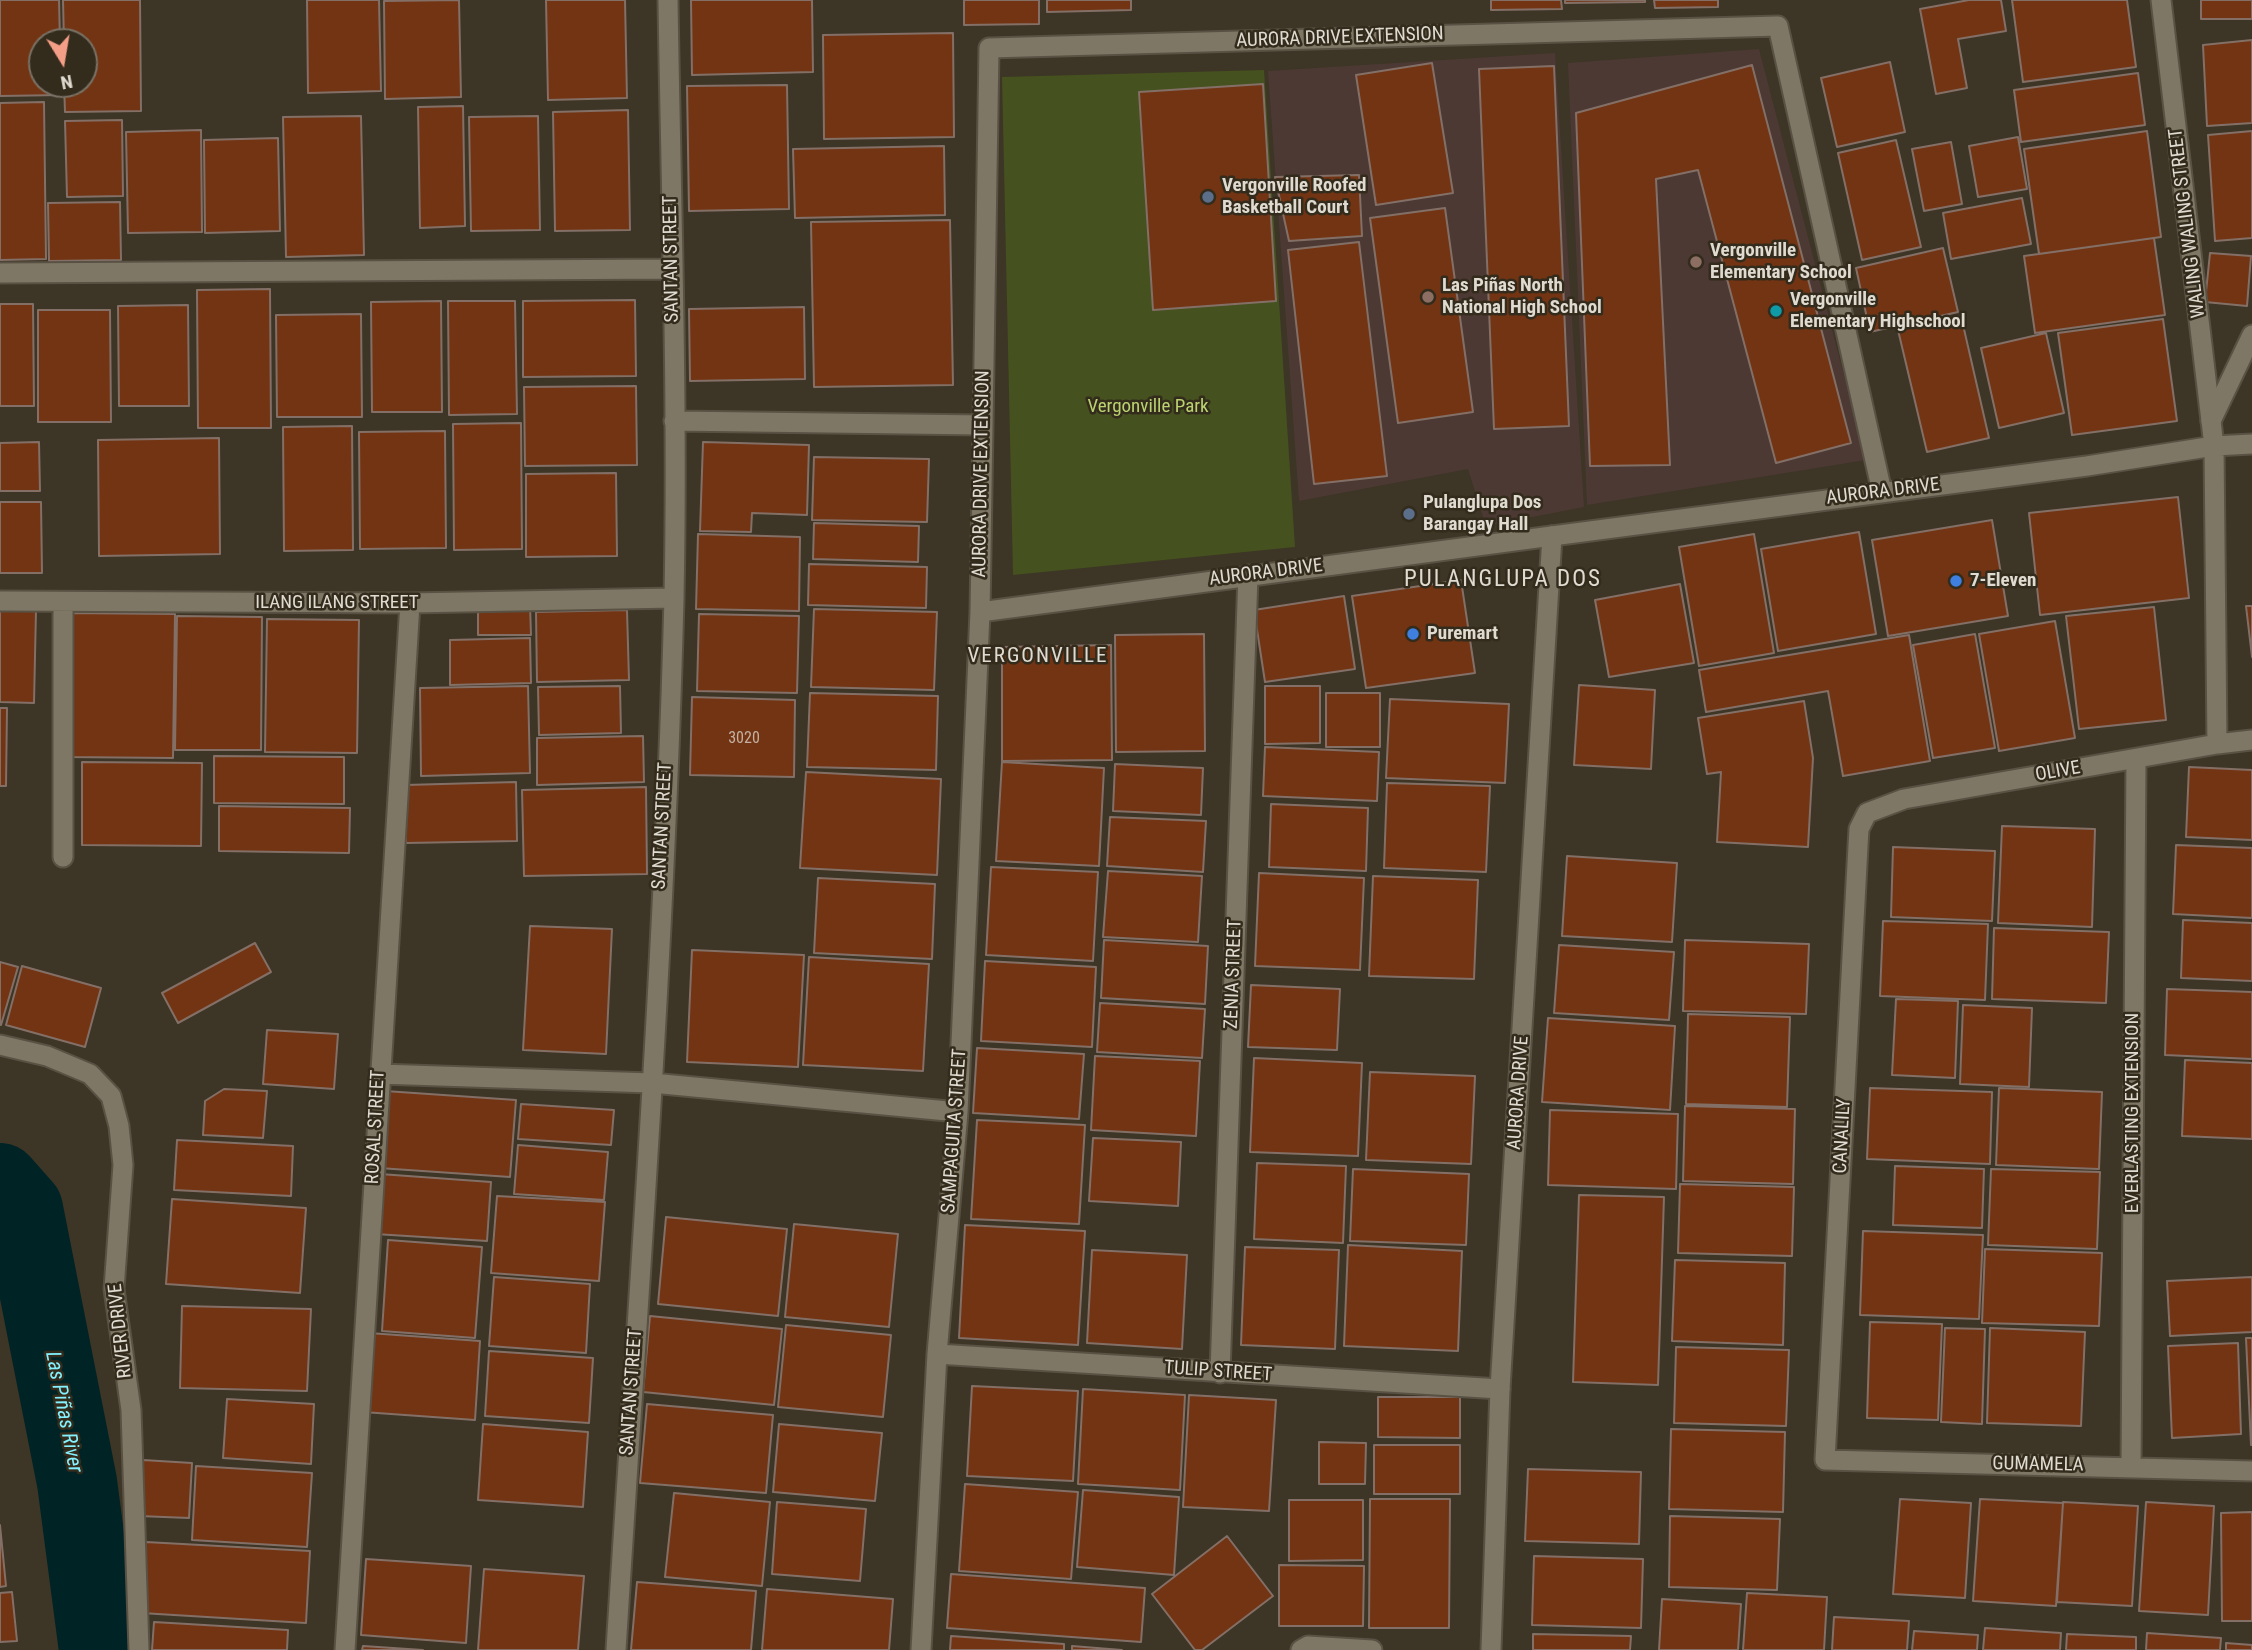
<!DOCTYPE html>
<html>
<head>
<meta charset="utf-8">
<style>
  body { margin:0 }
  #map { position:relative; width:2252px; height:1650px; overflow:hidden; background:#3d3525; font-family:"Roboto Condensed",sans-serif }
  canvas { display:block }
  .north { position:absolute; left:28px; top:28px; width:70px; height:70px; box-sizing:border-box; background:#332b1c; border:2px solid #787164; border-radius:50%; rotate:169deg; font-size:19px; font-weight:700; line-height:28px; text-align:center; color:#e0dbd1 }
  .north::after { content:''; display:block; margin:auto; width:24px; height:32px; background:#f49e87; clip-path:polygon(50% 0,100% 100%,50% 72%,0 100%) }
</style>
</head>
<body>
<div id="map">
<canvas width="2252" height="1650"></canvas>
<div class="north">N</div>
</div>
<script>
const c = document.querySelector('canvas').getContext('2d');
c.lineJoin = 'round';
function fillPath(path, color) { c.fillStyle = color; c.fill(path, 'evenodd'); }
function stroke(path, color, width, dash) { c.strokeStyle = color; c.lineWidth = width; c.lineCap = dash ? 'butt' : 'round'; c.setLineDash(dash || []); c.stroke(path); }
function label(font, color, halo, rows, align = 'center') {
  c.font = font + ' "Roboto Condensed",sans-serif'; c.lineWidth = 5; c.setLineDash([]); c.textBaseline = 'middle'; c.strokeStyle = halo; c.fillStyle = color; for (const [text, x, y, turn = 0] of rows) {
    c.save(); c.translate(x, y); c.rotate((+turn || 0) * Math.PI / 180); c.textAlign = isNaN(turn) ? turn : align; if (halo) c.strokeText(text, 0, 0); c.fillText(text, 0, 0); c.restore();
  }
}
const education = new Path2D(`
  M1759,49L1866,460L1587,505L1568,63Z
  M1555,53L1584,507L1486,526L1468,469L1299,501L1268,71Z`);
const green = new Path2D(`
  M1264,70L1295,547L1013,575L1002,77Z`);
const river = new Path2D(`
  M0,1183L23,1209L77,1482L99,1650`);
const building = new Path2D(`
  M0,0H59L60,42H42V84H60L61,95L0,96Z
  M63,0H140L141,111L65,112L64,84H84V42H64Z
  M307,0H379L381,91L308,93Z
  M459,0L461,97L385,99L384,1Z
  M546,0H625L627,98L548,100Z
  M691,0H812L813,72L692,75Z
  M964,0H1039V24L964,25Z
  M1047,0H1131V10L1047,12Z
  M1491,0H1561L1562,9L1491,10Z
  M1565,0H1645V2L1565,3Z
  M1654,0H1718V7L1655,8Z
  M1969,0H2001L2006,31L1958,39L1967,88L1936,94L1920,9Z
  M2012,0H2127L2136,67L2023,82Z
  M2201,0H2252V19H2201Z
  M953,33L954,137L824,139L823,35Z
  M2252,40V123L2207,126L2203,45Z
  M1890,62L1905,132L1837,147L1821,78Z
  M1432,63L1453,193L1376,205L1356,75Z
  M1752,65L1851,443L1776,463L1698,170L1656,179L1670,465L1590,466L1576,113Z
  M1554,66L1569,426L1494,429L1479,69Z
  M2138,73L2145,125L2021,142L2014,90Z
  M1263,84L1276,301L1153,310L1139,92Z
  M787,85L789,209L689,211L687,86Z
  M44,102L46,259L0,260V103Z
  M463,106L465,226L420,228L418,107Z
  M628,110L630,230L555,231L553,112Z
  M361,116L364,255L286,257L283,117Z
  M538,116L540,230L471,231L469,117Z
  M122,120L123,196L67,197L65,121Z
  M201,130L202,232L128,233L126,132Z
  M2147,131L2161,237L2039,254L2024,149Z
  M2252,131V238L2215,241L2208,135Z
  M2018,137L2027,189L1978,197L1969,146Z
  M278,138L280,231L205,233L204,140Z
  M1896,140L1921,247L1862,260L1838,153Z
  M1951,142L1962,204L1924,211L1912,149Z
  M944,146L945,215L795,218L793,149Z
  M1359,175L1362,236L1289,241L1275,177Z
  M2022,198L2031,244L1951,259L1943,213Z
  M120,202L121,260L49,261L48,203Z
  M1445,208L1473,412L1398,423L1370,218Z
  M950,220L953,385L814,387L811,222Z
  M2154,238L2165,315L2035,333L2024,256Z
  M1359,242L1387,476L1314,484L1288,250Z
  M1943,248L1958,312L1870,332L1856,268Z
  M2210,253L2251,256L2247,306L2205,302Z
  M270,289L271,428H198L197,290Z
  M635,300L636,376L523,377V301Z
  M441,301L442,412H372L371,302Z
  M448,301H515L517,414L449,415Z
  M0,304H33L34,406H0Z
  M188,305L189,406H119L118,306Z
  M804,307L805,379L690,381L689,309Z
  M38,310H110L111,422H38Z
  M361,314L362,417H277L276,315Z
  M1961,316L1989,438L1927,452L1898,330Z
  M2163,319L2177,421L2072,435L2058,333Z
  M2046,333L2064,413L1999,428L1981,348Z
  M636,386L637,465L525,466L524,387Z
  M521,423L522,549L454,550L453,424Z
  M352,426L353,550L284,551L283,427Z
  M445,431L446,548L360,549L359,432Z
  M219,438L220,554L99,556L98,440Z
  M39,442L40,491H0V443Z
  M703,442L809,445L807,515L752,513L751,532L700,531Z
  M814,457L929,459L927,522L812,520Z
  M616,473L617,556L526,557V474Z
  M2178,497L2189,598L2040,615L2029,513Z
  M0,502H41L42,573H0Z
  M1992,520L2008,616L1888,636L1872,540Z
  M814,523L919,526L918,562L813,559Z
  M1859,532L1876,634L1778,651L1761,549Z
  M698,534L800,537L799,611L696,609Z
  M1754,534L1774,653L1699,666L1679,547Z
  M809,564L927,567L926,608L808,605Z
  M1461,580L1475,673L1366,688L1352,596Z
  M1680,584L1694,663L1609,677L1595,600Z
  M1344,596L1355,669L1265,682L1254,610Z
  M478,605H530L531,635H478Z
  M2246,606H2252V657Z
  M2154,607L2166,720L2079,729L2066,616Z
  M0,609L36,610L34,703L0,702Z
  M814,609L937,612L934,690L811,687Z
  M627,610L629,680L537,682L536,612Z
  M67,613L175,614L173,758L65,757Z
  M699,614L799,616L797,693L697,691Z
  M177,616L262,617L261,750H175Z
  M267,619L359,620L357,753L265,752Z
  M2055,621L2075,738L1999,751L1979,634Z
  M1204,634L1205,751L1116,752L1115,635Z
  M1975,634L1995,748L1933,758L1913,645Z
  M1909,635L1930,761L1843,776L1828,691L1706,712L1699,670Z
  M530,638L531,683L450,685V640Z
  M1111,645L1112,760L1002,761V647Z
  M1579,685L1655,690L1651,769L1574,765Z
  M528,686L530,773L421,776L420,688Z
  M620,686L621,733L539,735L538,687Z
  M1265,686H1320V743L1265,744Z
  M810,693L938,696L936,770L807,767Z
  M1326,693H1380V747H1326Z
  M692,697L795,700L794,777L690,775Z
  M1390,699L1509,704L1505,783L1386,778Z
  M1804,701L1813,758L1808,847L1717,842L1721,772L1707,774L1698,718Z
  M0,708H7L6,786H0Z
  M643,736L644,782L537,785V738Z
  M1265,747L1379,752L1377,801L1263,796Z
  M214,756L344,757V804L214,803Z
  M82,762L202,763L201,846L82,845Z
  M1002,762L1104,768L1099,866L996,861Z
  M1115,764L1203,768L1201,815L1113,811Z
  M2189,767L2252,770V840L2186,837Z
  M806,772L941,779L937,875L800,868Z
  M516,782L517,841L406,843L405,785Z
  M1387,783L1490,786L1486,872L1384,868Z
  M646,787L647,874L524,876L522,790Z
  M1271,804L1368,808L1366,871L1269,867Z
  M219,806L350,808L349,853L219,851Z
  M1110,817L1206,821L1203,872L1107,866Z
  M2002,826L2095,829L2092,927L1998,923Z
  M2176,845L2252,848V918L2173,914Z
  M1893,847L1995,851L1992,921L1891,917Z
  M1567,856L1677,863L1672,942L1562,936Z
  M991,867L1098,872L1093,961L986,955Z
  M1108,871L1202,876L1198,942L1103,937Z
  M1259,873L1364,878L1360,970L1255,966Z
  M1373,876L1478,880L1474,979L1369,976Z
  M818,878L935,884L932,959L814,953Z
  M2183,920L2252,923V981L2181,978Z
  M1883,921L1988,924L1985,1000L1880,996Z
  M530,926L612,929L606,1054L523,1050Z
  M1994,928L2109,932L2106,1003L1992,999Z
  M1104,940L1208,946L1205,1004L1101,998Z
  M1685,940L1809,944L1806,1014L1683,1011Z
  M255,943L271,972L178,1023L162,993Z
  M1559,945L1674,952L1669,1020L1554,1013Z
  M692,950L804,955L798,1067L687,1062Z
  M809,957L929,964L923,1071L803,1065Z
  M985,961L1096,967L1092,1047L981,1041Z
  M0,962L18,967L1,1025H0Z
  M22,966L101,988L85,1047L6,1025Z
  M1251,985L1340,989L1337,1050L1248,1047Z
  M2167,989L2252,992V1059L2165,1055Z
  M1896,999L1958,1001L1955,1078L1892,1075Z
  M1100,1003L1205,1009L1202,1058L1097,1052Z
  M1963,1005L2032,1008L2029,1087L1960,1084Z
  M1688,1014L1790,1017L1787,1107L1686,1104Z
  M1548,1018L1675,1026L1670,1110L1542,1102Z
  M267,1030L338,1034L334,1089L263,1084Z
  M977,1048L1084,1054L1079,1119L973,1113Z
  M1095,1056L1200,1061L1196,1136L1091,1130Z
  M1254,1058L1362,1063L1358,1156L1250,1152Z
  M2185,1060L2252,1063V1139L2182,1136Z
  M1370,1072L1475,1076L1471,1164L1366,1160Z
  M1870,1088L1992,1092L1990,1164L1867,1159Z
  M1999,1088L2102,1092L2099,1169L1996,1165Z
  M224,1089L267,1091L263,1138L203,1135L205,1101Z
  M385,1091L516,1100L510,1177L379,1168Z
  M521,1104L614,1110L611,1145L518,1139Z
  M1685,1106L1795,1109L1793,1184L1683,1181Z
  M1550,1110L1678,1114L1676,1189L1548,1185Z
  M977,1120L1085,1125L1079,1224L971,1219Z
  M1093,1138L1181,1142L1178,1206L1089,1201Z
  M177,1140L293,1146L291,1196L174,1190Z
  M518,1145L608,1152L604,1200L514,1194Z
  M1257,1163L1346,1166L1343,1243L1254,1239Z
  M1895,1166L1984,1169L1982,1228L1893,1225Z
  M1353,1169L1469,1174L1466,1245L1350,1241Z
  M1991,1169L2100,1172L2097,1249L1988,1245Z
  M380,1174L491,1182L487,1241L375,1234Z
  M1680,1184L1794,1187L1792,1256L1678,1253Z
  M1579,1195L1664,1197L1658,1385L1573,1382Z
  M497,1196L605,1202L599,1281L491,1273Z
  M172,1199L306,1208L300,1293L166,1284Z
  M666,1217L787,1229L778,1316L658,1304Z
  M794,1224L898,1234L889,1327L785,1317Z
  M965,1225L1085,1231L1078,1345L959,1338Z
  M1863,1231L1983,1235L1979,1319L1860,1315Z
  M388,1240L482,1247L475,1338L382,1331Z
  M1348,1245L1462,1251L1458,1351L1344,1346Z
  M1245,1247L1339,1250L1335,1349L1241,1345Z
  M1985,1249L2102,1253L2099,1326L1982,1323Z
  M1092,1250L1187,1255L1182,1349L1087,1343Z
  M1675,1260L1785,1263L1783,1345L1672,1341Z
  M494,1277L590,1284L586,1353L489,1346Z
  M2252,1277V1332L2170,1336L2167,1281Z
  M182,1306L311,1309L307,1391L180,1388Z
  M650,1316L782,1329L774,1405L643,1392Z
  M1870,1322L1942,1324L1938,1420L1867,1418Z
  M786,1325L891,1335L883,1417L778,1407Z
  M1945,1328L1985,1329L1982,1424L1941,1422Z
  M1990,1328L2085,1332L2081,1426L1987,1423Z
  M369,1333L480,1341L475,1420L363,1412Z
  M2246,1338H2252V1445H2251Z
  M2238,1343L2241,1434L2172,1438L2168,1346Z
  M1676,1347L1789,1350L1786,1426L1674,1423Z
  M489,1351L593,1358L589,1423L485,1416Z
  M972,1386L1078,1391L1073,1481L967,1476Z
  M1083,1389L1185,1395L1180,1490L1078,1484Z
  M1189,1395L1276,1400L1269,1511L1183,1507Z
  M1378,1397H1460V1438L1378,1437Z
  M227,1399L314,1404L311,1464L223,1458Z
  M647,1404L773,1415L766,1493L640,1483Z
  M483,1424L588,1432L583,1507L478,1500Z
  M779,1424L882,1433L875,1501L773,1492Z
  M1671,1429L1785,1432L1783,1512L1669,1509Z
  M1319,1442L1366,1443L1365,1484H1319Z
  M1374,1445H1460V1494H1374Z
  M143,1460L192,1463L189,1518L139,1516Z
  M196,1466L312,1473L307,1547L192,1540Z
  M1528,1469L1641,1472L1639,1544L1525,1541Z
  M965,1484L1078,1492L1071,1579L959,1571Z
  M1083,1490L1179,1497L1174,1575L1077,1567Z
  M674,1493L770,1502L762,1586L665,1577Z
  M1370,1499H1450L1449,1628H1369Z
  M1900,1499L1971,1503L1965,1598L1893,1594Z
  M1980,1499L2063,1503L2056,1606L1973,1601Z
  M1289,1500H1363V1560L1289,1561Z
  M777,1502L866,1509L860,1581L772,1574Z
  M2063,1502L2138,1506L2132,1606L2057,1602Z
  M2146,1502L2214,1506L2208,1615L2139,1611Z
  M2252,1512V1621H2222L2221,1513Z
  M1670,1516L1780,1519L1777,1590L1669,1587Z
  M0,1525L6,1586L0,1587Z
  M1227,1536L1273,1596L1202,1650H1195L1152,1594Z
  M146,1542L310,1551L306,1623L141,1613Z
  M1534,1556L1643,1559L1641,1628L1532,1625Z
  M366,1559L471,1566L466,1643L361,1635Z
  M1279,1565L1364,1566L1363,1626H1279Z
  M484,1569L584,1576L578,1650H478Z
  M951,1574L1145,1588L1141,1642L947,1628Z
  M637,1582L756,1591L751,1650H631Z
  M767,1589L893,1599L889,1650H762Z
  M12,1592L17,1641L0,1642V1593Z
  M1747,1593L1827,1597L1824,1650H1743Z
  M1662,1599L1741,1604L1738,1650H1659Z
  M1834,1617L1909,1621L1907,1650H1832Z
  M154,1622L288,1630L287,1650H152Z
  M1985,1628L2061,1633L2060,1650H1983Z
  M1914,1631L1978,1635L1977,1650H1912Z
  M2147,1633L2221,1638L2220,1650H2146Z
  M1533,1634L1631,1636L1630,1650H1533Z
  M2067,1634L2136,1637V1650H2066Z
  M951,1636L1064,1644V1650H950Z
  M2226,1643L2252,1645V1650H2226Z
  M363,1646L423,1650H362Z
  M1072,1646L1122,1650H1072Z`);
const minor = new Path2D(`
  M0,273L672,269
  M674,421L983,425
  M2211,421L2252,335
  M0,601L410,603L674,598
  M63,604V857
  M980,612L1552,536
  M2252,740L2217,744L1904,799L1867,813L1859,829L1858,846L1825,1460L2252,1471
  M2217,744L2214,446L2252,444
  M0,1045L47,1056L90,1074L111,1096L119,1126L123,1165L114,1289L131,1410L139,1650
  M379,1074L652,1083L958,1112
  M937,1354L1500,1389
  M1220,1373L1248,575
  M2131,1468L2136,759
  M345,1650L410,603
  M616,1650C638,1300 665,949 674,598C678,399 671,199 668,0
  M921,1650L937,1354L958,1112L980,612L989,48L1778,26L1882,492
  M1301,1650L1308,1646L1372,1650`);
const tertiary = new Path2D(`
  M1491,1650L1500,1389L1552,536L2087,466L2214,446L2161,0`);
const markers = [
  [1208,197,7,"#5c6f8a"],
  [1696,262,7,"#8d6e63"],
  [1428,297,7,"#8d6e63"],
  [1776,311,7,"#0f9aa8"],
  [1409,514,7,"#5c6f8a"],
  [1956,581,7,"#3f7fe0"],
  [1413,634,7,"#3f7fe0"]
];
const numberNames = [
  ["3020",744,739]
];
const streetNames = [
  ["AURORA DRIVE EXTENSION",1340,38,-2],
  ["WALING WALING STREET",2188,223,-97],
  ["SANTAN STREET",672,259,-91],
  ["AURORA DRIVE EXTENSION",982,474,-89],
  ["AURORA DRIVE",1883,492,-7],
  ["AURORA DRIVE",1266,573,-7],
  ["ILANG ILANG STREET",337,603],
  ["OLIVE",2058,772,-10],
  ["SANTAN STREET",663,826,-87],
  ["ZENIA STREET",1234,974,-88],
  ["AURORA DRIVE",1519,1093,-86],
  ["EVERLASTING EXTENSION",2133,1113,-90],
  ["ROSAL STREET",376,1127,-87],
  ["SAMPAGUITA STREET",955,1131,-86],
  ["CANALILY",1843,1136,-87],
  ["RIVER DRIVE",121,1331,-96],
  ["TULIP STREET",1218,1372,4],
  ["SANTAN STREET",632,1392,-86],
  ["GUMAMELA",2038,1465,1]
];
const poiNames = [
  ["Vergonville Roofed",1222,186],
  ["Basketball Court",1222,208],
  ["Vergonville",1710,251],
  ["Elementary School",1710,273],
  ["Las Piñas North",1442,286],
  ["National High School",1442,308],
  ["Vergonville",1790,300],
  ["Elementary Highschool",1790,322],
  ["Pulanglupa Dos",1423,503],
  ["Barangay Hall",1423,525],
  ["7-Eleven",1970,581],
  ["Puremart",1427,634]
];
const parkNames = [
  ["Vergonville Park",1148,407]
];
const neighbourhoodNames = [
  ["VERGONVILLE",1038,657]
];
const waterNames = [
  ["Las Piñas River",63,1412,79]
];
const quarterNames = [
  ["PULANGLUPA DOS",1503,580]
];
fillPath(education, '#4c3933');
fillPath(green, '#45511f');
stroke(river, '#002326', 80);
fillPath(building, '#723413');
stroke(building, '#836f66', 2);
stroke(minor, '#595244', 23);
stroke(tertiary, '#595244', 23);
stroke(minor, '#7f7765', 19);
stroke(tertiary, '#7f7765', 19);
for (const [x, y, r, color] of markers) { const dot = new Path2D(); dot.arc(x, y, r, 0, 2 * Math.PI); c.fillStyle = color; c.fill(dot); stroke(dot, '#332b1c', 2.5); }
label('16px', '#c4b1a2', null, numberNames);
label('19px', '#e0dbd1', '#332b1c', streetNames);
label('bold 19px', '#e0dbd1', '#332b1c', poiNames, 'left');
label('19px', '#bad370', '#332b1c', parkNames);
c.letterSpacing = '2px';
label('21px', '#e0dbd1', '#332b1c', neighbourhoodNames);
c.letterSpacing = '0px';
label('italic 21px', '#84f2fe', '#332b1c', waterNames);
c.letterSpacing = '2px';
label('23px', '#e0dbd1', '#332b1c', quarterNames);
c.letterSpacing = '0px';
</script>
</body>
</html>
